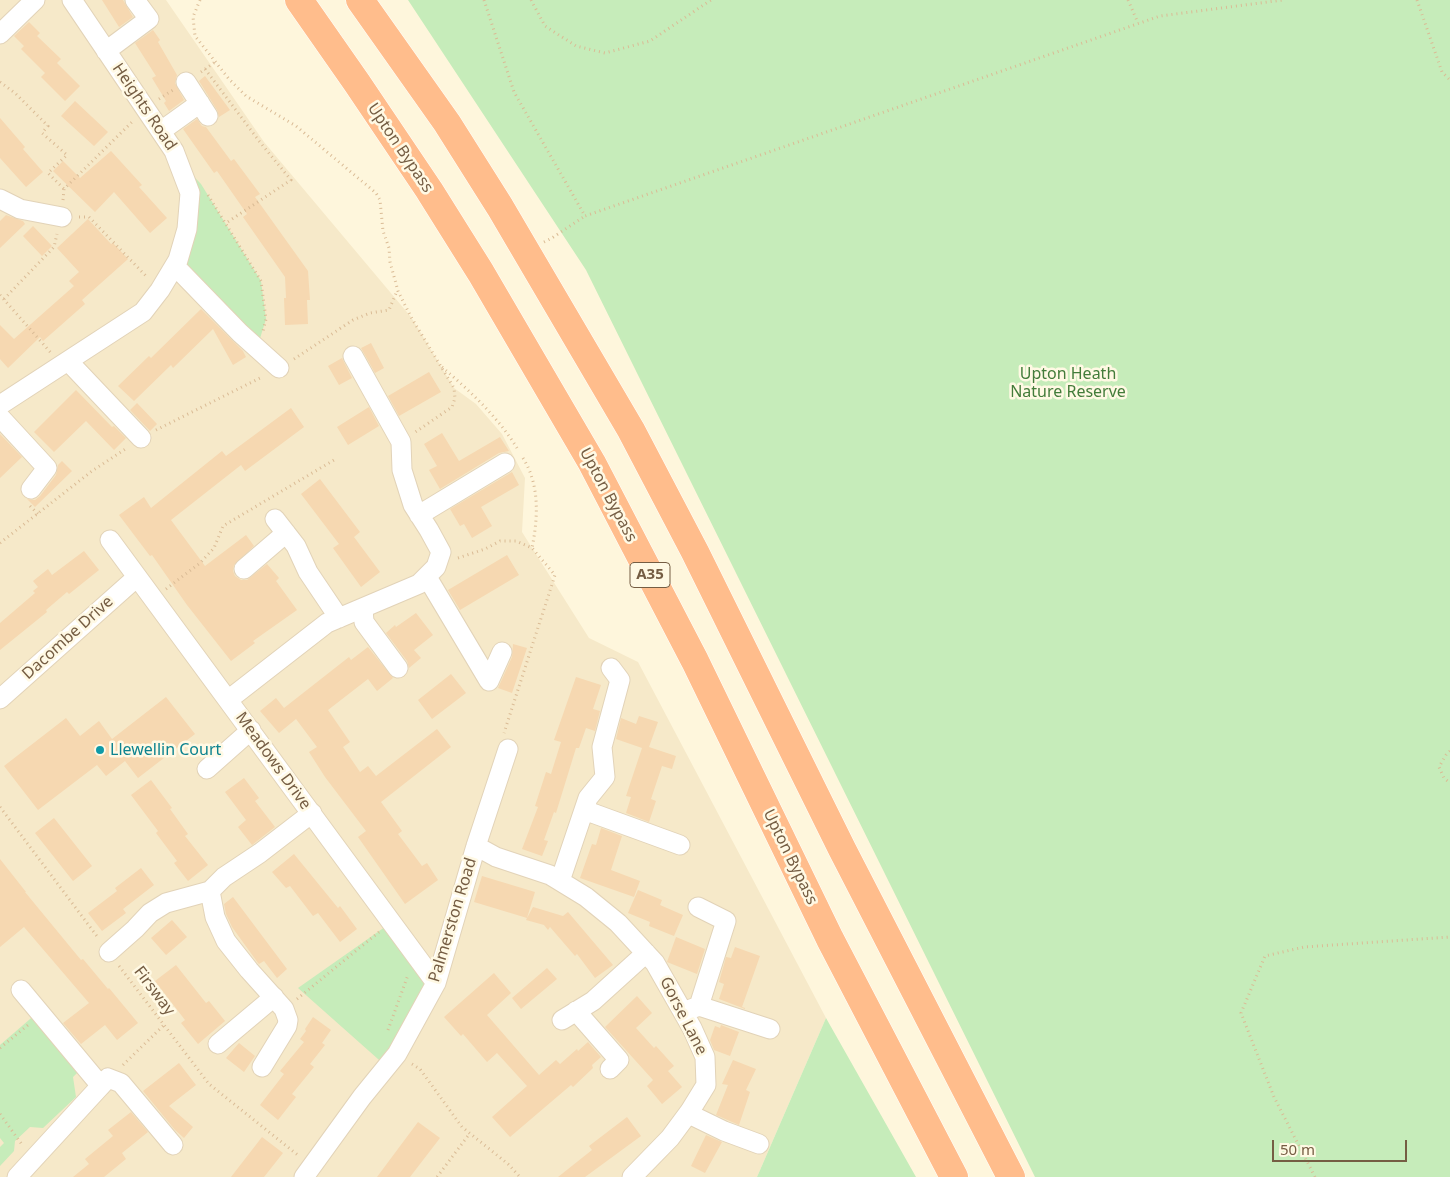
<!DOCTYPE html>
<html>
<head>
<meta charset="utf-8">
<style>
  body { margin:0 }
  #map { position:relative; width:1450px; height:1177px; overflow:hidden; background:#fef6dc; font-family:"Noto Sans",sans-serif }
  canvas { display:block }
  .scale { position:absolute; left:1272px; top:1140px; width:135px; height:22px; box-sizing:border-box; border:2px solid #755d43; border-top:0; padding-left:6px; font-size:15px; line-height:18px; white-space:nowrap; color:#755d43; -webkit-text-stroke:4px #fff9e4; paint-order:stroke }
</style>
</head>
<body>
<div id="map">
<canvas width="1450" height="1177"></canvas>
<div class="scale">50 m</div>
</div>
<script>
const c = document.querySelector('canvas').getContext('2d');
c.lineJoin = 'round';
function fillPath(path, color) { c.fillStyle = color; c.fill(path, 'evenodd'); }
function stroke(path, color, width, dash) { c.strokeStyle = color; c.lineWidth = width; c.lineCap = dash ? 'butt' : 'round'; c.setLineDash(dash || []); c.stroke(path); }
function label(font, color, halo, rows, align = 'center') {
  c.font = font + ' "Noto Sans",sans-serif'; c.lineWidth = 5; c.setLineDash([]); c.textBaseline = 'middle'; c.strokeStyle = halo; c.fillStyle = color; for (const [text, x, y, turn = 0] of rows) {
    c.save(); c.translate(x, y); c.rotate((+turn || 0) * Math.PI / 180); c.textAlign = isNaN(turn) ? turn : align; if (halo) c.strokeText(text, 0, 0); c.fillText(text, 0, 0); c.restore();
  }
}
const residential = new Path2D(`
  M0,0H166L264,142L411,317L454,388L476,404L502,434L525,478L522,532L589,638L638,662L826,1018L757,1177H0Z`);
const green = new Path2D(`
  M408,0H1450V1177H1035L586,270Z
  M177,159L201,184L261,281L266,319L257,348L178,260L187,229Z
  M392,922L436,983L387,1067L298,988Z
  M37,1013L83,1067L73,1077L76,1097L43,1128L30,1127L15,1141L14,1151L0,1166V1147L4,1143L0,1138V1045Z
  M826,1018L916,1177H757Z`);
const building = new Path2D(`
  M102,0H123L133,17L119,27Z
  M29,22L40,33L37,36L61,59L57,63L80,86L65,101L41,77L45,73L21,49L24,46L14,36Z
  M153,30L160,40L158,42L177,75L175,83L184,100L169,111L164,103L166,101L152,78L156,76L135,43Z
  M205,76L230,110L219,117L217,110L199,81Z
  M75,101L108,132L94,146L61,116Z
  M0,118L25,147L23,149L43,172L26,187L0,158Z
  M197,119L202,126L206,127L231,161L234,159L260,194L255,197L308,271L310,300H307L308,324L285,325L284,298H286L285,277L243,217L247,214L217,171L214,173L183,129Z
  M111,151L142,185L139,187L167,218L150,233L114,192L95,212L53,171L63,161L80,178Z
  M6,215L23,221L25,224L0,248V221Z
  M88,219L111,244L113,243L128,259L82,300L85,304L43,341L40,337L8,368L0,359V325L14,339L74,286L69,281L79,272L57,248Z
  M33,226L52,246L42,256L23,236Z
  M201,309L243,351L246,357L233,365L213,329L173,368L171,365L134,401L118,386L149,356L151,358Z
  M371,343L384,368L375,373L361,348Z
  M342,358L352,378L339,385L328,366Z
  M429,372L441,392L399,416L388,396Z
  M76,390L112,427L114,426L126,438L114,450L86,421L54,452L34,432Z
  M137,403L157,424L150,431L130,410Z
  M369,407L379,426L348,445L337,427Z
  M291,408L304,427L245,471L241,465L171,520L205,566L246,535L254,546L234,565L233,571L235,576L241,580H247L267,564L279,578L276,581L297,610L253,641L255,643L231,661L187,605L152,555L150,556L119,515L144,497L151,508L222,451L226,456Z
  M442,433L459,461L500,437L509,451L499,453L440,489L429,470L437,466L424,444Z
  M0,434L22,457L0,478Z
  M62,461L72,471L35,507L27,499L35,500L40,496L56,475L58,465Z
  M512,472L519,485L481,507L492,526L472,538L464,524L460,526L450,509Z
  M320,479L360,532L354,537L380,572L361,587L333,548L339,544L301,494Z
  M84,551L99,570L69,594L67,592L46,610L47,612L0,650V623L35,593L33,591L38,587L33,581L48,569L52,575Z
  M507,555L519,575L460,610L448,590Z
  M416,613L433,635L414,650L421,658L409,668L407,661L386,633L395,625L396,627Z
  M513,644L527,648L512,693L498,688L512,657Z
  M368,647L393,678L377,691L368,679L328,710L350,742L343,747L360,772L368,766L376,776L437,729L451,747L381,802L402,831L398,834L422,866L427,863L438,880L405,904L358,837L366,831L325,777L309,752L317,747L296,719L279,733L260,711L276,698L284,708L349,657L351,660Z
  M451,674L466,693L432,719L418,700Z
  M576,677L601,685L593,709L600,711L595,731L586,728L579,748H576L556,813L554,812L544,840L548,841L542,856L522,849L538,807L535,806L546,772L551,774L561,742L554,740Z
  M166,697L195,734L138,778L125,761L106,776L97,765L38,810L4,766L66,718L80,736L99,721L112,739Z
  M639,716L658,722L649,747L676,756L672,769L662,766L651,799L656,801L649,822L626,813L631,797L626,796L642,748L616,739L621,718L636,724Z
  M244,778L259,798L255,801L275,827L252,845L238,827L246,820L225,792Z
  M151,780L172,808L170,809L188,834L185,836L208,865L188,881L174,863L177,861L156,833L158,831L131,795Z
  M54,818L92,866L73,881L35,833Z
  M601,828L622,836L611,870L640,881L634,897L580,878L592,844L596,845Z
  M294,854L338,908L340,906L357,929L340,942L318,913L313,916L290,886L286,888L272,872Z
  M0,859L26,892H25L81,960L83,959L108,989L109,988L138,1023L117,1040L105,1025L81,1044L63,1023L89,1003L24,927L0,947Z
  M141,868L154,885L123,909L126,913L102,931L88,913L117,891L115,888Z
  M482,876L535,892L527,918L533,907L563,916L568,912L613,965L595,978L577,954L575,956L550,927L548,930L544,925L526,920L527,918L474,902Z
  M638,890L662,900L660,905L683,915L674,936L649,926L650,922L628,913Z
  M233,897L287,969L277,978L264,961L259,964L258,963L232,927L226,914L224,904Z
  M172,920L187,937L166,955L151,938Z
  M676,937L705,949L697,974L667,962Z
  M735,947L760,956L742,1007L745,1008V1009L719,999L724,984L719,982L726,957L731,958Z
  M176,965L206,1003L209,1001L225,1021L198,1044L181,1023L185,1020L155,981Z
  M547,968L557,979L521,1009L512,998Z
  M494,973L511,993L487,1015L539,1075L556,1060L560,1064L577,1049L578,1051L588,1042L601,1057L592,1065L593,1068L573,1087L571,1085L551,1102L510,1137L492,1117L527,1086L497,1053L487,1062L463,1034L461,1036L444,1017Z
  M637,996L652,1013L636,1028L654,1048L656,1046L674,1066L668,1071L682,1087L662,1104L647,1086L653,1080L605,1027Z
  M313,1017L331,1030L322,1043L325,1045L310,1064L314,1067L292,1094L296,1097L278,1120L260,1105L284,1074L280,1071L304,1042L300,1039L306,1031L305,1029Z
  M721,1025L739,1032L730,1056L714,1050L710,1040L715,1026L720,1028Z
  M239,1043L255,1056L244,1072L226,1058Z
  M733,1060L756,1069L746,1090L750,1092L739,1125L716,1115L728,1085L722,1084Z
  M179,1063L196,1085L169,1106L193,1127L184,1138L175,1130L143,1091Z
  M131,1112L148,1132L122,1153L126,1159L104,1177H73L89,1164L85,1159L113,1136L108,1130Z
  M627,1117L641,1136L585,1177H558L592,1150L589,1146Z
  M418,1122L440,1138L410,1177H377Z
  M706,1135L722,1142L705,1173L691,1166Z
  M262,1137L283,1153L264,1177H231Z`);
const path = new Path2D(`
  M200,0L193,17L195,36L229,79L246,96L296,126L376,193L380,200L383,231L389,248L390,262L398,291L411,317L454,388L455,398L452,407L414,433
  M484,0L514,92L585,216L1160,16L1283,0
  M531,0L545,26L576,46L605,53L650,41L711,0
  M1128,0L1138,23
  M1417,0L1442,72L1450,80
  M205,69L259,141L291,180L226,223
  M201,72L215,62
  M0,82L15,93L48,126L42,133L67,155L48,173L64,189
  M159,99L173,90
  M208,195L261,281L266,319L263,331
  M63,200L64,189L133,121
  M79,217H89L147,277
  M544,242L552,238L585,216
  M0,295L51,353
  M4,299L54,247L57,234
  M294,359L353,320L370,313L389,310L397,291
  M442,367C470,391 497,416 517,448
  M156,430L262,377
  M523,458C540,485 538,518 532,548
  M30,506L38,514
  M0,543L92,471L127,448
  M458,558L485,549L500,541H516L532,548L555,575L504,733
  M166,589L200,563L214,548L223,526L334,460
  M1450,751L1446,755L1439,767L1444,778L1450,783
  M0,807L99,939
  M119,966L209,1084L299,1156
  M297,999L379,932
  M388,1030L408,975
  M0,1048L28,1025
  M412,1064L420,1069L462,1127L508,1164L520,1177
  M123,1065L164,1025
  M0,1114L23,1146
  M437,1177L470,1133
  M1315,1177L1274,1097L1241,1013L1265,956L1304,947L1450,937`);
const minor = new Path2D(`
  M0,34L35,0
  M106,51L149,19L135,0
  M186,82L208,116
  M161,131L200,103
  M0,199L20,209L62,217
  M175,266L240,333L279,368
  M68,361L141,438
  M0,405L143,312L160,290L178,260L187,229L190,193L174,151L72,0
  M0,417L47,468L31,489
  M419,515L505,463
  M275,519L296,546L308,572L339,618
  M110,540L436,983
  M244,569L286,533
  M427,577L489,681L502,652
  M363,608L364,622L398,668
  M0,699L137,577
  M228,700L327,623L419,584L436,567L441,552L429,530L413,505L402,470L401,442L353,356
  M207,769L251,730
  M584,810L680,845
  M476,846L496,857L550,875L586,897L618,923L655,963L692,1028L705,1057L706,1085L690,1111L670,1138L632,1177
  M560,881L588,798L605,777L602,747L620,680L611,668
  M109,952L135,929L150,913L166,903L210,891
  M21,990L101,1086
  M699,1006L770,1029
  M576,1011L619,1060L610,1069
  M683,1012L699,1006L726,921L698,907
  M562,1020L593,1001L646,953
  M218,1044L274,997
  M262,1067L287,1026L288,1020L284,1009L249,970L226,941L215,917L210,891L224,877L260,853L312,813
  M689,1114L724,1131L759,1144
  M17,1177L108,1078L121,1083L173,1145
  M304,1177L362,1097L397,1054L436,983L476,846L508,749`);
const highway = new Path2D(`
  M299,0L357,83L429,190L481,273L592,463L695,661L830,939L954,1177
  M360,0L447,123L500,207L631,430L695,552L842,849L1011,1177`);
const markers = [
  [100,750,5,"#0f9aa8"]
];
const shields = [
  [650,575,40]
];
const shieldNames = [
  ["A35",650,575]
];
const streetNames = [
  ["Heights Road",144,107,56],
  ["Upton Bypass",400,148,56],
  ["Upton Bypass",608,495,62],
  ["Dacombe Drive",68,638,-42],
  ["Meadows Drive",273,761,54],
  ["Upton Bypass",790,857,64],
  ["Palmerston Road",453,920,-73],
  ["Firsway",154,991,53],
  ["Gorse Lane",683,1016,63]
];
const parkNames = [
  ["Upton Heath",1068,374],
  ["Nature Reserve",1068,392]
];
const cultureNames = [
  ["Llewellin Court",110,750]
];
fillPath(residential, '#f6e9c9');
fillPath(green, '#c6ecba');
fillPath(building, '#f6d8b1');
stroke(minor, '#e2d3b8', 21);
stroke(highway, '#fff', 29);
stroke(path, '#dabb95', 3, [1, 4]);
stroke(minor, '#fff', 19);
stroke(highway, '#ffbd8c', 28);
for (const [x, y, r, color] of markers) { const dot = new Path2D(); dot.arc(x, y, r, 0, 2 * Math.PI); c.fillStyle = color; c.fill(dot); stroke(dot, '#fff9e4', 2); }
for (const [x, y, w] of shields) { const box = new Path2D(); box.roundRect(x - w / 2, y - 12.5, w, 25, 4); c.fillStyle = '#fff9e4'; c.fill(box); stroke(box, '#755d43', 1); }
label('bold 15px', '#755d43', null, shieldNames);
label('16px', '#755d43', '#fff9e4', streetNames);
label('16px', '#437c3a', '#fff9e4', parkNames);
label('16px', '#0d838f', '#fff9e4', cultureNames, 'left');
</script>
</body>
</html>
